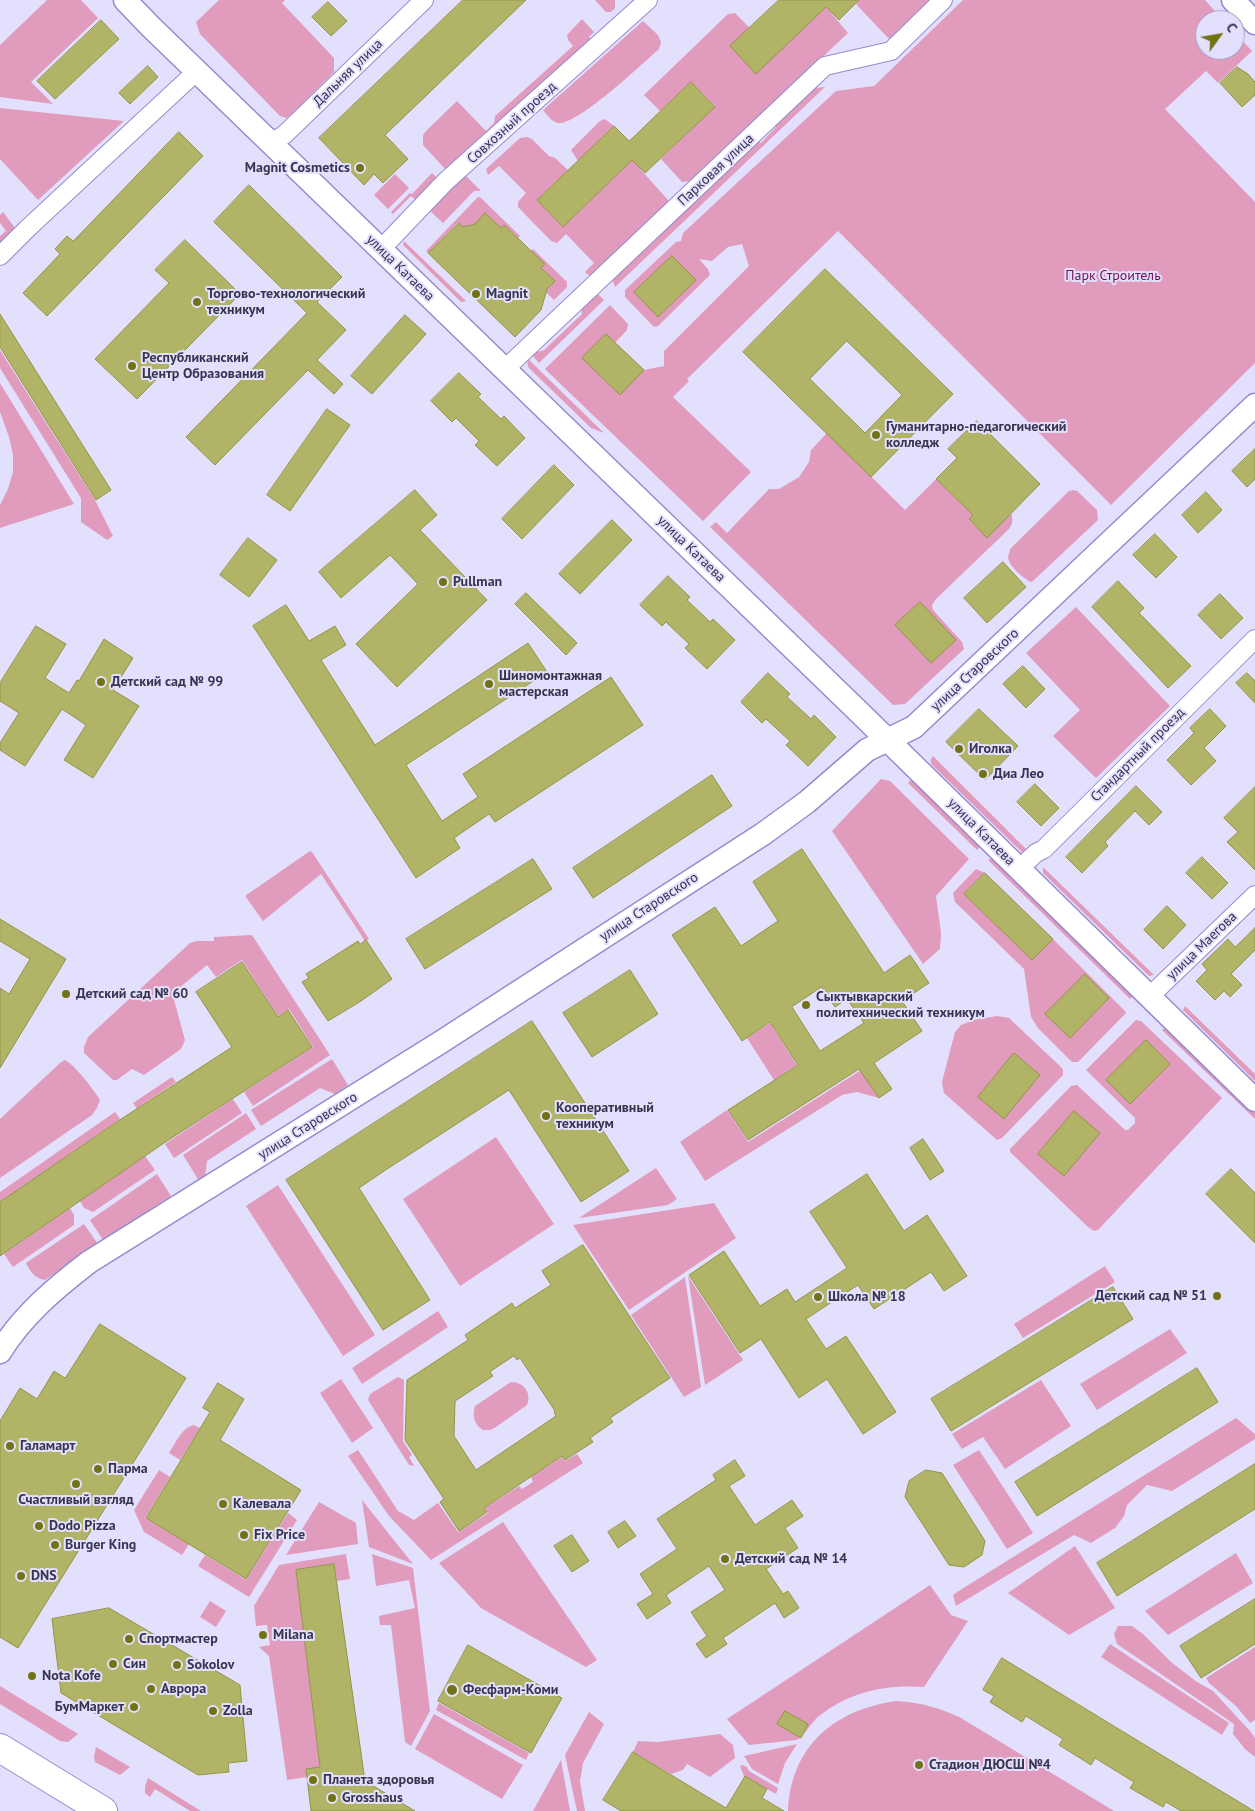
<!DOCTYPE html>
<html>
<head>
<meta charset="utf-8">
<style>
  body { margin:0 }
  #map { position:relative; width:1255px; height:1811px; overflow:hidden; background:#e3e0fe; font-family:"PT Sans",sans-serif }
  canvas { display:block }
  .north { position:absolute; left:1195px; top:10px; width:50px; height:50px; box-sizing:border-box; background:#e3e0fe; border:1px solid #9f9bb8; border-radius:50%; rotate:58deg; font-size:14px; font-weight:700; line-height:20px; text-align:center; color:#383450 }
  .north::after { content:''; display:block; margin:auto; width:18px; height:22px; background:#717216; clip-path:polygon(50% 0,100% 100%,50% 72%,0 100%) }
</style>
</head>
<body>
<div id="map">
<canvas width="1255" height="1811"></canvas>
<div class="north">С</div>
</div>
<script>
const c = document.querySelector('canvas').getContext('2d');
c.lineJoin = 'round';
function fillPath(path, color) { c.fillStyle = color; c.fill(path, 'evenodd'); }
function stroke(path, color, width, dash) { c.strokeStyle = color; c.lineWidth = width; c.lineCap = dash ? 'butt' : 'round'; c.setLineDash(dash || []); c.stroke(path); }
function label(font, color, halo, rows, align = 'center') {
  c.font = font + ' "PT Sans",sans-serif'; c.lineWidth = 4; c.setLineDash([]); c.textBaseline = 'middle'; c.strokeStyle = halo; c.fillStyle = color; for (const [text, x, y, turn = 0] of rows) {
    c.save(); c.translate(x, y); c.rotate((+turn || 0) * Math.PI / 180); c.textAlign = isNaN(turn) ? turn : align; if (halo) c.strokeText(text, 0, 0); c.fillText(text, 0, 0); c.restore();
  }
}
const green = new Path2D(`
  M47,0H81L98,18L31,82L53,104L0,97V45Z
  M219,0H285L282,3L334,58V72L292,114L286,118L280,116L200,34L196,22Z
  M595,0H615V8L611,12H606Z
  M859,0H933L893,39L888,38L856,4Z
  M963,0H1205L1223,20H1205V50H1235V33L1252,51L1218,83L1206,71L1165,109L1255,202V363L1111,505L838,231L687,379L689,381L673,397L751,472L703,521L545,369L610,305L628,324L627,330L615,343L644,370L664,366V351L749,266L742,244L728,247L712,261L699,259L708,269L710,275L658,326L654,327L625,297V290L676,242L681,241L683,233L836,91L874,86Z
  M826,7L848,33L691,181L682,182L661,159L715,106L691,82L660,111L644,95L728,14L735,13L750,28Z
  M582,19L594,32L589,37L593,42L446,170L423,145V135L426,131L457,101L486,131L494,123L495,116L573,46L568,40L567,35Z
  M643,21L658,35L661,42L659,49C643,63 577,126 558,123C552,122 547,115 543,110Z
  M825,87L615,287L612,279L758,140L761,143L776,127L774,124L814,88Z
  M0,108L124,121L38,200L0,159Z
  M605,119L614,126L578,161L571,150L600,121Z
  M527,137L532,139L549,156L555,158L568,170L537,200L563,227L632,160L669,201L594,274L588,275L585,272L594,263L566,234L557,243L551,241L518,207V202L526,193L499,166L488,175L486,169L520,138Z
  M432,173L441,182L420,204L411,196L393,214L391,212L410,193L412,194Z
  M395,174L409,188L388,209L374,195Z
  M464,174L481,191H474L443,223L429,210Z
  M478,197L481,198L520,236L518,238L504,225L501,228L472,224L464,228L458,223L428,253L426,251Z
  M3,212L18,232L0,246V236L6,231L0,223V215Z
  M404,241L466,301L461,302L403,245Z
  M533,249L567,282V287L554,300L545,291L555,281L541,268L531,251Z
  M595,291L604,300L539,363L531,354L544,350L582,314L581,305Z
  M0,350L95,500L113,536L107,540L81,522V498L0,368Z
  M527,358L604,433L591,428L528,367Z
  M0,383L74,504L0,528V505L8,489L13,472V455L9,437L0,412Z
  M827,433L905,510L936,479L973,515L969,520L987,537L1011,513C1013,519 1013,524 1009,529L936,599L932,605L933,610L962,642L964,649L905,704L893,705L710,527L716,522L727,533L769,489H779L799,477L809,462L811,450Z
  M1073,490L1077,491L1097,510L1098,520L1034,580L1031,582C1023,578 1010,567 1008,558C1008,556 1010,551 1010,549L1069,491Z
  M1076,607L1170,706L1096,778L1053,736L1080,710L1026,653Z
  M933,756L1029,852L1024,854L931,764V759Z
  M914,777L980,846L977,850L908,783Z
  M881,779L890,781L969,859L936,896L941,933L940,949L923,964L832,831Z
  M310,851L312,852L369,939L365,941L321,874L263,921L245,896Z
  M994,857L1133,996L1130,999L988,860Z
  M1043,867L1154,975L1149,976L1043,873Z
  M976,869L985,873L964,894L1032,960L1053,939L1125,1011L1126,1013L1078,1062H1072L1038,1028L1031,1017L1024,969L955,902L953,893Z
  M252,935L330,1055L253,1106L244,1092L313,1047L289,1009L278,1016L242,960L216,977L207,965L179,988L173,996L185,1040L181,1049L144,1075L132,1069L117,1080H113L84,1053V1047L88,1037L190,943L197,941H214V937Z
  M1185,1006L1255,1074V1081L1183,1010Z
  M997,1016L1009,1018L1061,1067L1063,1070V1075L1002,1138L997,1140L944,1093L942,1082L955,1032L961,1025L973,1020Z
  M1136,1020L1141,1021L1222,1098L1098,1230L1094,1231L1088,1227L1010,1152V1149L1071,1086L1077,1085L1125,1130H1128L1135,1123V1118L1086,1070Z
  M770,1023L797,1065L774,1080L747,1038Z
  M1167,1027L1255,1109V1119L1162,1030Z
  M332,1059L348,1085L335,1094L320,1088L261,1126L251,1110Z
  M65,1060C76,1066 93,1089 100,1100L97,1108L92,1115L0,1178V1119L60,1063Z
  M874,1064L881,1073L868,1082L879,1098L857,1092L842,1095L705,1181L680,1142L727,1110L748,1142L869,1065Z
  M172,1077L176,1082L140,1106L147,1117L140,1113L133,1103Z
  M233,1099L242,1113L174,1158L165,1144Z
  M115,1112L120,1119L0,1202V1192Z
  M246,1113L256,1129L207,1161L205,1177L199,1181L183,1155Z
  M496,1137L554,1224L460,1286L403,1199Z
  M145,1156L155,1170L93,1212L84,1208L80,1201Z
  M656,1168L677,1199L668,1205L579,1218Z
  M157,1174L171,1196L103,1240L90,1220Z
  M278,1185L375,1335L343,1356L246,1206Z
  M714,1203L736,1238L629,1310L573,1225Z
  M70,1208L74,1215V1225L13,1267L4,1254Z
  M84,1224L98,1244L45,1280C36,1279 30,1272 26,1263Z
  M1105,1266L1115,1282L1023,1338L1014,1324Z
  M688,1276L743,1360L705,1385Z
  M685,1277L701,1387L684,1397L631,1315Z
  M438,1311L448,1327L362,1384L352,1368Z
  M1170,1329L1187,1353L1097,1410L1080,1384Z
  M398,1377L404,1380L403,1441L412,1455L409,1457L414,1466L409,1465L368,1400L370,1394Z
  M341,1379L373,1428L352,1443L320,1393Z
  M1041,1380L1071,1426L1005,1469L983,1437L962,1449L952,1434Z
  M511,1382C524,1382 532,1393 527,1405L496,1427L490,1430H483C474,1424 472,1416 475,1406Z
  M1236,1418L1255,1434V1439L1172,1491L1147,1485L1127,1505L1124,1516L1115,1528L1091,1543L1074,1535L956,1606L953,1595L957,1592Z
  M194,1425L200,1428L180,1460L169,1453C176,1443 181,1428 194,1425Z
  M358,1450L398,1511L414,1520L438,1503L458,1532L488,1513L485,1508L519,1486L522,1489L533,1482L531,1477L562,1457L565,1461L577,1454L583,1463L431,1560L389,1516L348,1456Z
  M979,1450L1033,1533L1007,1549L953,1465Z
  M159,1470L170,1477L145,1518L189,1544L182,1555L144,1532L134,1510Z
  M362,1500L413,1564L369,1547Z
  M319,1502L356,1523L358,1544L286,1555Z
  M288,1513L297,1520L249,1597L198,1566L205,1555L246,1580Z
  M503,1522L597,1660L586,1667L481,1608L439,1563Z
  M1075,1546L1115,1608L1069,1635L1008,1593Z
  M1236,1553L1253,1583L1168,1635L1145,1611Z
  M346,1554L350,1579L337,1581L334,1564L296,1570L320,1767L306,1769L307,1777L287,1780L269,1656L259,1647L270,1645L267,1625L256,1626L254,1606L279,1565Z
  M372,1554L413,1568L430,1711L411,1746L405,1742L391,1625H380L379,1616L415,1608L409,1580L376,1586Z
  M930,1585L951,1615L968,1621L924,1687C885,1684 848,1692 818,1717C811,1723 803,1737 797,1740L749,1745L727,1719Z
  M210,1601L226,1611L216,1627L200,1617Z
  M1118,1626H1132L1143,1634L1171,1662L1197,1682L1213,1691L1250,1731L1255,1738V1757L1245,1749L1233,1734L1234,1724L1117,1644L1114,1634Z
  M1110,1644L1229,1723L1222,1735L1101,1657Z
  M1255,1647V1720L1250,1723L1236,1706L1209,1683L1206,1678Z
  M0,1686L78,1734L68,1742L60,1741L0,1704Z
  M896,1701C922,1703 938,1707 961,1718L1114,1811H788C791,1746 834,1710 896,1701Z
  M439,1703L529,1753L526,1760L436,1710Z
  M589,1712L604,1724L583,1763L580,1781L585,1811H577L565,1755Z
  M434,1714L523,1765L502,1799L415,1749Z
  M720,1734L733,1745L735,1758L710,1777L687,1764L683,1770L671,1774L633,1752L638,1741L658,1742Z
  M797,1744L785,1763L778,1784L752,1769L744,1756Z
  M96,1747L130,1767L120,1775L95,1762L94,1757Z
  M561,1760L570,1811H533Z
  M742,1765L747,1767L749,1771L778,1788L776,1794L744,1776L740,1766Z
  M148,1778L201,1811H190L155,1789L150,1797L145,1793V1786Z`);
const building = new Path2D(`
  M463,0H526L385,135L408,159L383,183L374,174L364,185L319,138Z
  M779,0H859L839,20L826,7L756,74L730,46Z
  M328,2L347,21L331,36L312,17Z
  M101,20L119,39L55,99L37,81Z
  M148,66L158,77L130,104L119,93Z
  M1237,67L1248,74L1255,82V95L1242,107L1220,83Z
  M691,82L715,107L645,173L632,160L563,227L537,200L614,126L629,141Z
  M179,132L203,156L47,316L23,293L60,254L55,249L67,236L73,241Z
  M249,185L342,277L317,302L346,330L317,360L343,384L334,394L308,370L215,465L186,437L307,313L214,222Z
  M485,213L501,228L504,225L545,264L541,268L555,281L547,289L541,310L515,337L428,253L459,223L462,227L475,224Z
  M185,240L240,294L137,399L95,359L169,283L155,270Z
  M672,256L696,280L658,317L634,292Z
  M825,269L953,394L871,477L743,352ZM847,341L902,395L865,433L810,379Z
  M0,314L111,490L96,500L0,347Z
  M405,315L426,334L372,394L351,376Z
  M606,334L644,370L620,395L582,358Z
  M459,373L481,394L478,397L501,419L504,416L525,438L497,466L475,445L479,441L456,418L452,422L431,401Z
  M327,409L350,425L290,511L267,495Z
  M977,421L1040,484L987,538L969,519L973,515L936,479L957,458L948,449Z
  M1255,449V479L1247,487L1232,471Z
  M554,465L574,485L522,539L502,519Z
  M415,490L437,515L420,530L487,600L397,687L356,644L418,584L390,555L341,598L319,572Z
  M1206,492L1222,510L1198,533L1182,515Z
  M612,520L632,540L580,594L559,574Z
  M1155,534L1177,557L1156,578L1133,555Z
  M248,538L277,560L249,597L220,575Z
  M1003,562L1026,587L987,623L964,598Z
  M668,576L690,597L687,600L710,622L713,619L735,640L707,669L685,648L689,644L666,622L662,626L640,605Z
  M1118,581L1144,608L1139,613L1191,666L1168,688L1092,607Z
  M526,593L577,643L566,655L515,604Z
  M1220,594L1243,618L1221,639L1198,615Z
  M920,602L956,640L931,663L895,625Z
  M286,605L309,641L335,626L346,645L321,660L375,745L528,643L547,672L406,765L442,821L478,797L463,774L611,677L643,725L495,822L489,814L454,838L460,848L416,878L253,626Z
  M36,626L66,644L45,678L69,693L77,680L79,681L104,639L133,658L113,690L139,706L93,778L64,760L86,725L62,709L25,766L0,750V743L19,713L0,701V683Z
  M1023,666L1045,689L1026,708L1003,684Z
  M768,673L790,694L787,697L811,719L814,715L836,737L808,766L786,745L790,741L766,719L762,723L741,702Z
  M1247,673L1255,681V703L1236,683Z
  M979,709L1018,746L985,780L946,742Z
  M1210,709L1226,726L1204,748L1216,761L1191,785L1167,760L1194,733L1190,728Z
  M712,775L732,806L593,898L573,868Z
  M1035,784L1059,808L1041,826L1017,802Z
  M1136,786L1162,812L1149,825L1135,811L1105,842L1108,846L1082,873L1066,857Z
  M1255,787V870L1227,842L1238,832L1224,818Z
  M802,849L884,973L910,955L929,983L902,1001L922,1031L874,1063L892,1089L879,1098L859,1069L748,1140L728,1110L798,1065L770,1022L742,1041L672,935L715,907L741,946L778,921L753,882ZM822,987L835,1007L847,999L864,1023L820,1051L792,1007Z
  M1202,857L1228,883L1212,899L1186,873Z
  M533,859L552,889L425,969L406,939Z
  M985,873L1053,939L1032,960L964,894Z
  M1167,906L1186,925L1163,949L1144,930Z
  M0,919L66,959L0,1068V988L9,994L30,959L0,941Z
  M1255,928V950L1231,974L1242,985L1230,997L1224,991L1215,1000L1196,981L1207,970L1202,964L1228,939L1235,947Z
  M366,940L392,979L361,1001L328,1021L302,982L309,978L306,974L358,941L360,944Z
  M242,962L278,1017L288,1010L312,1047L164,1143L0,1256V1202L118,1121L232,1047L196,992Z
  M630,970L658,1014L592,1057L563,1013Z
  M1085,974L1109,998L1070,1038L1045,1014Z
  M532,1021L629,1171L581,1202L509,1090L384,1171L359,1188L430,1300L383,1330L286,1180Z
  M1146,1040L1170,1064L1130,1104L1106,1080Z
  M1014,1053L1040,1075L1004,1119L978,1097Z
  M1074,1111L1100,1133L1064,1176L1038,1154Z
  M923,1139L944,1171L930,1180L910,1148Z
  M1231,1169L1255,1193V1243L1206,1194Z
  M867,1174L904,1231L927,1215L967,1276L944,1291L931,1272L874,1309L858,1285L806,1319L826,1349L846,1336L896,1412L863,1434L827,1379L799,1398L761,1339L740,1353L689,1275L724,1251L760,1306L787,1289L795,1302L847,1268L810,1212Z
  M583,1245L670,1378L610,1418L613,1422L590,1438L593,1442L565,1460L562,1456L484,1508L487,1512L459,1531L440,1502L444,1499L405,1440L407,1380L468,1340L465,1335L512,1303L515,1308L551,1285L542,1271ZM514,1356L517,1360L520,1358L555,1411L554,1412L556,1416L476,1470L454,1436L455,1401L493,1376L490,1372Z
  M1113,1287L1133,1319L951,1431L931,1399Z
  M100,1324L186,1378L18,1648L0,1637V1421L20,1388L37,1399L54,1371L65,1378Z
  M1197,1368L1218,1402L1037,1516L1015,1482Z
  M218,1383L244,1399L220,1440L301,1490L246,1579L146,1518L210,1412L203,1408Z
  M735,1460L745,1476L729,1486L755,1525L792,1500L803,1516L785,1528L798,1548L766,1569L783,1594L788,1591L799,1608L784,1618L775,1603L723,1638L727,1644L706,1658L696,1644L707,1636L691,1612L725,1590L709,1566L666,1595L671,1603L647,1619L637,1604L653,1594L640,1574L677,1549L657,1519L716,1480L713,1475Z
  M1255,1464V1509L1117,1596L1097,1563Z
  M926,1470L942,1473L985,1541L982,1555L964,1567L949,1565L905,1497L909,1481Z
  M625,1521L636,1536L618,1548L608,1532Z
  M572,1535L589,1561L572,1572L554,1546Z
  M334,1564L365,1781L415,1811H311L306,1769L320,1767L296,1570Z
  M1255,1599V1644L1201,1678L1180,1646Z
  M109,1608L240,1685L247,1761L228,1763L229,1772L198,1775L61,1693L52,1619Z
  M468,1645L562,1698L531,1753L438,1701Z
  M1002,1658L1140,1742L1254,1811H1181L1166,1802L1163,1807L1130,1788L1134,1782L1095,1758L1091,1765L1059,1745L1063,1739L1026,1716L1022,1722L990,1702L994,1696L983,1690Z
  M785,1711L808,1724L801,1738L777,1724Z
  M633,1752L726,1808L745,1776L767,1789L762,1798L784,1811H621L603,1800Z`);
const minor = new Path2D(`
  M270,143L284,135L424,0
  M381,249L446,181L648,0
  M0,256L28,228L197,71
  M505,369L825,66L891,51L943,0
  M1019,869L1036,853L1044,849L1255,639
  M1149,997L1255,895`);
const tertiary = new Path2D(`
  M125,0L151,27L861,714L1255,1100
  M1233,0L1255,23
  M0,1352C22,1316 55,1288 89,1262L441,1042L763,834L807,802L867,750L914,727L1255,405`);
const primary = new Path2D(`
  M0,1748L103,1811`);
const markers = [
  [360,168,5,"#717216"],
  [476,294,5,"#717216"],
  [197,302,5,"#717216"],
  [132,366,5,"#717216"],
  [876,435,5,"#717216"],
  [443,582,5,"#717216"],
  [101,682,5,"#717216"],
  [489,684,5,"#717216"],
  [959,749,5,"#717216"],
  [983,774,5,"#717216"],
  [66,994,5,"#717216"],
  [806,1005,5,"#717216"],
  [546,1116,5,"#717216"],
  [1217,1296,5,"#717216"],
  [818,1297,5,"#717216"],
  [10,1446,5,"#717216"],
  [98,1469,5,"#717216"],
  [76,1484,5,"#717216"],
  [223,1504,5,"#717216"],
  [39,1526,5,"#717216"],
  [244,1535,5,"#717216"],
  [55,1545,5,"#717216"],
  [725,1559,5,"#717216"],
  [21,1576,5,"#717216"],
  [263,1635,5,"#717216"],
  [129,1639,5,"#717216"],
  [113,1664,5,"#717216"],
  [177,1665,5,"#717216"],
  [32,1676,5,"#717216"],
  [151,1689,5,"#717216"],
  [452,1690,6,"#717216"],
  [134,1707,5,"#717216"],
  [213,1711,5,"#717216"],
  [919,1765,5,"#717216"],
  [313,1780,5,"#717216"],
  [332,1798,5,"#717216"]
];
const streetNames = [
  ["Дальняя улица",348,73,-44],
  ["Совхозный проезд",512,123,-42],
  ["Парковая улица",716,170,-43],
  ["улица Катаева",400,268,44],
  ["улица Катаева",691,549,44],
  ["улица Старовского",975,670,-43],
  ["Стандартный проезд",1138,755,-45],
  ["улица Катаева",981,832,45],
  ["улица Старовского",649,907,-33],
  ["улица Маегова",1202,946,-44],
  ["улица Старовского",308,1126,-32]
];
const poiNames = [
  ["Magnit Cosmetics",350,168,"right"],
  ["Торгово-технологический",207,294],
  ["техникум",207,310],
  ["Magnit",486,294],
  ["Республиканский",142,358],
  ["Центр Образования",142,374],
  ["Гуманитарно-педагогический",886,427],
  ["колледж",886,443],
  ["Pullman",453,582],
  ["Шиномонтажная",499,676],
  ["мастерская",499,692],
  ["Детский сад № 99",111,682],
  ["Иголка",969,749],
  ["Диа Лео",993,774],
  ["Детский сад № 60",76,994],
  ["Сыктывкарский",816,997],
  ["политехнический техникум",816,1013],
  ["Кооперативный",556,1108],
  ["техникум",556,1124],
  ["Детский сад № 51",1207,1296,"right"],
  ["Школа № 18",828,1297],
  ["Галамарт",20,1446],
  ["Парма",108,1469],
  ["Счастливый взгляд",76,1500,"center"],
  ["Калевала",233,1504],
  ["Dodo Pizza",49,1526],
  ["Fix Price",254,1535],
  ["Burger King",65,1545],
  ["Детский сад № 14",735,1559],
  ["DNS",31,1576],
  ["Milana",273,1635],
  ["Спортмастер",139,1639],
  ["Син",123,1664],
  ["Sokolov",187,1665],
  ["Nota Kofe",42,1676],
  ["Аврора",161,1689],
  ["Фесфарм-Коми",463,1690],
  ["БумМаркет",124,1707,"right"],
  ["Zolla",223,1711],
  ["Стадион ДЮСШ №4",929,1765],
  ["Планета здоровья",323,1780],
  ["Grosshaus",342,1798]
];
const parkNames = [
  ["Парк Строитель",1113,276]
];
fillPath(green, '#e19bbc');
fillPath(building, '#b1b366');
stroke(building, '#939447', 1);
stroke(minor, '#948bcf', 20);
stroke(tertiary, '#948bcf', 25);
stroke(primary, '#948bcf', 30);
stroke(minor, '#fff', 18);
stroke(tertiary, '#fff', 22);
stroke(primary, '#fff', 28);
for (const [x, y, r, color] of markers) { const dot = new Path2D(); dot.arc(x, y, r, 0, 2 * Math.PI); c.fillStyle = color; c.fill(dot); stroke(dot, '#e3e0fe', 2); }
label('14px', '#383450', '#e3e0fe', streetNames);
label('bold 14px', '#383450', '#e3e0fe', poiNames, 'left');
label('14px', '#74124d', '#e3e0fe', parkNames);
</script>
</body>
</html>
